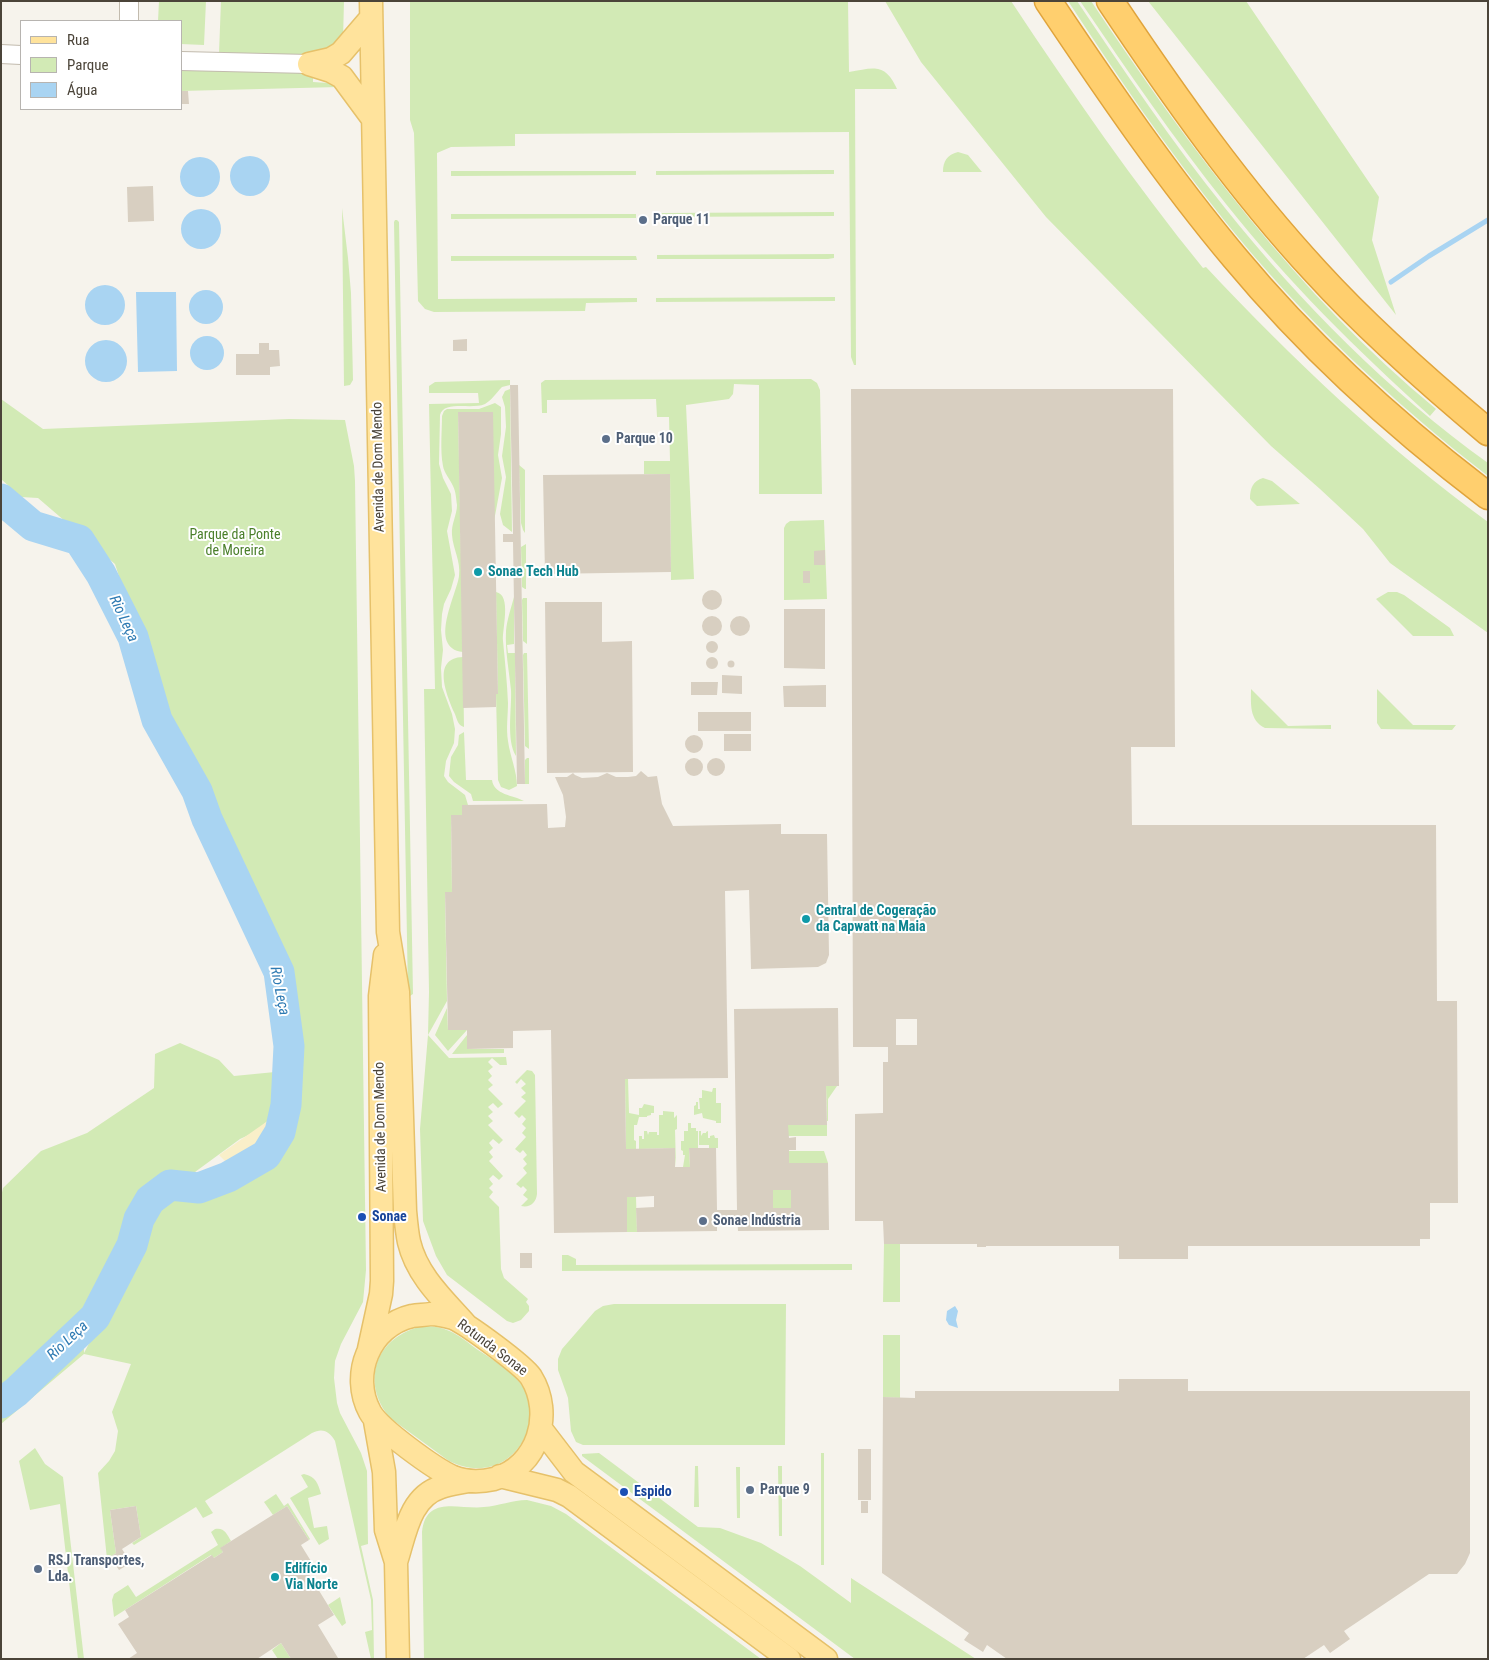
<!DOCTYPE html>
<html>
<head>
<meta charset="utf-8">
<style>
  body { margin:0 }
  #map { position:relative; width:1489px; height:1660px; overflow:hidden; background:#f6f3ec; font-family:"Roboto Condensed",sans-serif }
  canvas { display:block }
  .frame { position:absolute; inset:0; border:2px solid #4b4439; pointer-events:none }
  .legend { position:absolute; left:20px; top:20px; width:162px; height:90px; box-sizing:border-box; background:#fff; border:1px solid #b7b4b0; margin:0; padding:6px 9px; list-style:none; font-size:15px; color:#4b4439 }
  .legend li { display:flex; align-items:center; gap:10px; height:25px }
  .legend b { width:25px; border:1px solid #b7b4b0 }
</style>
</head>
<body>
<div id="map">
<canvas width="1489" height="1660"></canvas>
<div class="frame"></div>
<ul class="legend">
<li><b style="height:6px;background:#ffe39c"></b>Rua</li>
<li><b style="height:14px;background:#d2eab5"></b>Parque</li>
<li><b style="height:14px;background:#a9d4f2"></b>Água</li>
</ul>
</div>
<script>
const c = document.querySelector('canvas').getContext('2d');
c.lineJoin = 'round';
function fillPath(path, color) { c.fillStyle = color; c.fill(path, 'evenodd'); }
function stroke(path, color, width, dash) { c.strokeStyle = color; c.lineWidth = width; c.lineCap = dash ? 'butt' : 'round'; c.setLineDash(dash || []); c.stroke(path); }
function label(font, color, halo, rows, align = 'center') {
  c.font = font + ' "Roboto Condensed",sans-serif'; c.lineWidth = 4; c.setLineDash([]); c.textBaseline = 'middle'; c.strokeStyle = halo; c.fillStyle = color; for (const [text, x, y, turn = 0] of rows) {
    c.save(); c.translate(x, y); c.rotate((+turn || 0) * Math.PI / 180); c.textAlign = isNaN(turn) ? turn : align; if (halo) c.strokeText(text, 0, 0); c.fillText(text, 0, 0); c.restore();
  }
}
const green = new Path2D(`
  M159,1H206L204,45L181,44V21H158Z
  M221,1H344L343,40L320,56L219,53Z
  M410,1H848L849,72C873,68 885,62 897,89H855L856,365H854L851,357L849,132L515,134V146L451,147L437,153L438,299L637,298V302L586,303L585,311L434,312L425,309L418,301L414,133L410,120Z
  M885,1H1011C1072,93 1134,183 1203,268L1206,267C1292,359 1385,447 1488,522V633L1390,563L1363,529L1320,489L1271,446L1046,217L921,62Z
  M1068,1H1077C1124,71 1172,142 1225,208C1301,303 1389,392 1488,463V476C1391,401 1301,316 1224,220C1168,150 1117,76 1068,1Z
  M1080,1H1091C1190,149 1298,295 1436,409L1430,416C1357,350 1287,281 1226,204C1174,139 1127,70 1080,1Z
  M1148,1H1246L1379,197L1372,240L1396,315Z
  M181,70L313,73V82L328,83L339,87L181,91Z
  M958,152L968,155L982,172H943C943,161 947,155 958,152Z
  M828,170H834V174L656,175V171H662Z
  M451,171H636V175L457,176H451Z
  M342,208L348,258L351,293L353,380L350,385L344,386Z
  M834,212V216L656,217V213H662Z
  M451,214H636V218L451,219Z
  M395,220H397L399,222L413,994L410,996L408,994L394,222Z
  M834,254V258L828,259H657V255Z
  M451,256H636L637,260L451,261Z
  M835,297V301L656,302V298Z
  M811,379L817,383L820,390L822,494H759V385L734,384L733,394L729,399L686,405L694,579L671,580L670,474H644V461H670L669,417H657L656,399L547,400V413H542L541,383L545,380Z
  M510,380V385L502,387C496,393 492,400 485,404C472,410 444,400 440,415L439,464L443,478L451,494L452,511L447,531L455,575L451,589L444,604L442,614L441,630L443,650L441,668L442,687L452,714L455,729L454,743L446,761L444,776L448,782L465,795L468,805H462V815H451L452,892H445L447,1001L428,1035L449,1058L506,1057L507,1065H500L492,1058L488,1062L493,1067L488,1071L492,1076L488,1080L493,1085L488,1089L503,1104L498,1108L493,1103L488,1107L493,1112L488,1116L493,1121L488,1125L503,1140L499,1144L493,1139L489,1143L493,1148L489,1152L493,1157L489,1161L503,1176L499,1180L493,1175L489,1179L493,1184L489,1188L493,1192L489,1197L499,1207L501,1269L504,1278L528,1299L526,1302L529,1306V1311L521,1320L513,1323L507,1321L447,1275L436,1256L423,1221L420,1129L428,1035L429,992L424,689H435L429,404L479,403L478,393H429V386L435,382Z
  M510,389L512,532L503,525L500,514L506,477L502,456L506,427L505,407L502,397L505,391Z
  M1,399L43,429L289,419L345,420L354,466L355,481L366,1270L363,1302L341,1344L335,1361L334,1378L337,1403L340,1413L361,1453L367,1471L368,1544L361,1546L373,1600L374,1659H371L365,1632L372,1630L371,1600L335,1441C330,1432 323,1427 312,1433L205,1501L213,1513L203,1518L196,1507L134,1545L132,1543L141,1537L136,1506L110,1510L116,1553L107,1559L98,1473L109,1461L115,1451L118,1431L112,1412L131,1364L84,1354L1,1424V1197L3,1188L41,1151L87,1133L154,1088L155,1054L180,1043L219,1060L234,1076L275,1072V1110L269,1120L253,1133L240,1139L195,1172L181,1174L142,1192L120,1250L83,1320L84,1353L104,1315L145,1220L161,1206L167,1194L174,1189L216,1195L262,1169L286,1135L295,1112L296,1087L283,962L251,895L200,778L161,706L115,564L38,498L21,497L1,479Z
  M495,403L501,407V434L498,455L502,478L494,521L492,412H458L463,652C427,648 457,594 459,576C461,561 453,549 452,535C451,524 457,515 457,505C456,498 456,492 453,486C450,479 444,473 443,466C440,450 442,432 442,416L444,411L447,409H479Z
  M519,465L525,470V533L523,530L521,523Z
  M1263,478L1272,481L1300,504L1257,506L1250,499C1250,488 1253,481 1263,478Z
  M824,520L827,599L784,600V528L786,524L790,521Z
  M526,544V589H525L522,587L521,547Z
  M496,592C512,595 502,629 503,641C505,661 507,682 508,703C508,715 506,728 508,741C510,756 517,771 517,786L509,790L501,787L498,780L496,694H498Z
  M1388,592H1397L1404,595L1450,628L1454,636H1413L1376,599Z
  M514,597V644L507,645L508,653H515L516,756C506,740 512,708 511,690C509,670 505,651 506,631C507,620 511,608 514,597Z
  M523,598H527V644L523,641L522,600Z
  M524,653H527L529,749L525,746L523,655Z
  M463,657L464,727C457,725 457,718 454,712C447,695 431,658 463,657Z
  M1251,689L1288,726L1331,725V729L1265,728C1249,720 1251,704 1251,689Z
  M1377,689L1413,725H1456L1452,730L1381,729L1377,723Z
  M464,732L466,780H492C494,795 513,795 524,801H473L471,794L454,782L449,776L451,757L458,745L459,735Z
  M527,758H529V784H525V760Z
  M447,1008L448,1030H467L448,1051L435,1035Z
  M467,1035V1049H504V1053L452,1054Z
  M527,1070L532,1071L535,1075L537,1194C536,1203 530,1208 521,1206L528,1199L523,1195L527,1190L523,1186L521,1188L516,1184L527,1173L523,1168L527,1164L523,1159L527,1155L523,1150L520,1153L515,1149L526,1137L522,1133L526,1128L522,1124L526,1119L522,1115L519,1118L514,1113L526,1101L521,1097L526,1093L521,1088L526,1084L521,1079L517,1084L515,1082Z
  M625,1079H628L629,1113L639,1115V1108H642L644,1104L654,1106V1113H651V1115L647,1116V1117H639L637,1125H634V1140L636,1141V1149H626Z
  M826,1086H837L828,1099V1121H827Z
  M713,1088H716V1103H721V1123H716V1121L703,1118L702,1113L694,1115V1106L696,1105V1102H698V1109H700L699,1098H702V1090L712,1092Z
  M663,1111L674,1112V1118L677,1115V1129L675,1130L676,1167L674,1148L639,1149V1136H642V1139H644V1131H647L648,1135L649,1132H657V1135H659V1115H663Z
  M688,1123H691V1128H696V1131H698V1148H689L690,1167H683L685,1155H683V1151L681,1150V1141H684V1131H688Z
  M788,1125H827V1136H788Z
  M699,1131H701V1136L703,1133H706V1132L708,1131V1138H710V1136L714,1135L715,1138H718V1148H709V1145H699Z
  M789,1151H824L828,1163H789Z
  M773,1190H791V1208H773Z
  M627,1197H636L637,1232H627Z
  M884,1244H900V1302H883Z
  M562,1255H568L576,1259V1265L850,1264H852V1270L562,1271Z
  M614,1304H786L785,1445H583L576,1442L571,1431L568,1398L558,1370V1359L562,1349L595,1311L603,1306Z
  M423,1326C449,1326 459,1336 478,1350C493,1360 513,1371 523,1387C542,1419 521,1465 482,1468C470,1469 460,1466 449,1461L390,1418C359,1380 377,1336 423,1326Z
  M883,1335H900V1398L883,1397Z
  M35,1448L45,1464L63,1477L84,1659H78L60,1504L30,1510L19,1461Z
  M599,1453L698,1527L720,1528L761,1543L800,1566L851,1603V1578L976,1659H855L582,1456V1454Z
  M821,1453H824V1565H821Z
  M695,1466H698L699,1507H694Z
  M778,1466H782V1536H779Z
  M736,1467H740V1518H737Z
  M304,1474C316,1477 318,1483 321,1494L308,1498L314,1528L327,1526L329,1539L319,1545L290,1498L308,1487L301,1475Z
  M276,1494L284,1506L288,1503L310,1539L309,1540L287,1506L273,1515L264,1502Z
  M527,1500L551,1506L566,1514L761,1659H424L422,1532C426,1494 460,1510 484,1507C499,1506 512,1500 527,1500Z
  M215,1529C224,1527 227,1534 231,1541L221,1548L223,1552L214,1558L211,1555L114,1617L112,1600L114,1594L128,1585L136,1597L218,1545L211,1532Z
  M340,1597L346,1623L342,1626L328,1605Z
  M281,1643L291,1659H278L272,1650Z`);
const sand = new Path2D(`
  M269,1120C267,1135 265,1151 249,1157C246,1158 241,1158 237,1159C233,1161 231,1162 226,1162L219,1155Z`);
const water = new Path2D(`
  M230 176a20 20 0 1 1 40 0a20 20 0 1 1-40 0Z
  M180 177a20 20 0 1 1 40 0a20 20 0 1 1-40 0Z
  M181 229a20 20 0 1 1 40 0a20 20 0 1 1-40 0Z
  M85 305a20 20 0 1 1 40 0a20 20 0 1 1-40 0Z
  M189 307a17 17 0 1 1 34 0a17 17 0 1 1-34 0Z
  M136,292H176L177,371L138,372Z
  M190 353a17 17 0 1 1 34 0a17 17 0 1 1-34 0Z
  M85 361a21 21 0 1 1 42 0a21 21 0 1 1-42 0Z
  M955,1306L958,1311L956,1320L958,1328L949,1325L946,1320L947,1311Z`);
const stream = new Path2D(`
  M1391,282L1429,256L1488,220`);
const river = new Path2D(`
  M1,499L33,526L79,540L101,574L133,637L157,720L197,791L207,819L279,972L289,1046L286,1105L280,1132L266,1155L228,1177L199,1188L170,1185L150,1200L139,1219L132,1245L95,1317L16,1392L1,1403`);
const building = new Path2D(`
  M181,91H188L189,104H181Z
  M153,186L154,221L128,222L127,187Z
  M467,339V351H453V340Z
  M259,343H269V350H279L280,366L270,367V375H236V354H259Z
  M510,385H518L525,784H517L513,542H503V534H513Z
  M851,389H1173L1175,747H1131L1132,825H1436L1437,1001H1457L1458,1203H1430V1239H1420V1246H1188V1259H1119V1246H986V1247H977V1244H884L883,1221H855V1114L883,1113V1062H888V1047H853ZM896,1019H917V1045H896Z
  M458,412H493L498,694H496V707L463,708Z
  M670,474L671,572L545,574L543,475Z
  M825,550V565H814V551Z
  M803,571H810V583H803Z
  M702 600a10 10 0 1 1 20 0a10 10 0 1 1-20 0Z
  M545,602H602V642L632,641L633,772L547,773Z
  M784,609H825V669L784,668Z
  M730 626a10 10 0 1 1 20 0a10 10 0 1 1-20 0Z
  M702 626a10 10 0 1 1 20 0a10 10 0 1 1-20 0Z
  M706 647a6 6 0 1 1 12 0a6 6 0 1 1-12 0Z
  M706 663a6 6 0 1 1 12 0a6 6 0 1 1-12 0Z
  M727.5 664a3.5 3.5 0 1 1 7 0a3.5 3.5 0 1 1-7 0Z
  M722,675L742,676V694L722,693Z
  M691,682H718L717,695H691Z
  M826,685V707H784L783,686Z
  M698,712H751V731H698Z
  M724,734H751V751H724Z
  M685 744a9 9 0 1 1 18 0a9 9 0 1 1-18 0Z
  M685 767a9 9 0 1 1 18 0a9 9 0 1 1-18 0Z
  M707 767a9 9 0 1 1 18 0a9 9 0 1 1-18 0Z
  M641,771L648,777L657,776L662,804L673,826L781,824V834H827L829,955L826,963L818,967L751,969L749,890L725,891L728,1078L625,1079L626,1149L675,1148V1167H690L689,1148H716L717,1210H737L734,1009L838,1008L839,1086H826L827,1125H788L789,1138L796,1137V1150H789V1163H828L829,1230L738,1231L737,1216L717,1217V1231L637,1232L636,1208L654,1207V1196L636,1197H627V1232L554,1233L551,1030L513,1031V1048L467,1049V1030H448L445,892H452L451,815H462V805L547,804L548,828L565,827L566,817L563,795L555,777H567L573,773L575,775L582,778L598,777L607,773L616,777H628L636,776ZM773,1190H791V1208H773Z
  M520,1253H532V1268H520Z
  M1119,1379H1188V1391H1470V1553L1465,1564L1457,1574H1429L1344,1631L1350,1639L1330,1653L1324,1645L1303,1659H1007L987,1645L983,1652L964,1640L969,1633L882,1573L883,1397L915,1398V1391H1119Z
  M858,1449H871V1500H858Z
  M861,1501H868V1513H861Z
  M136,1506L141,1537L122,1549L131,1563L119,1570L110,1557L116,1553L110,1510Z
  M287,1506L309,1540L301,1545L314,1566L307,1571L334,1615L318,1625L338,1658L291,1659L281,1643L257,1659H128L137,1653L118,1624L129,1617L125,1610L212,1555L214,1558L223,1552L220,1548Z`);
const minor = new Path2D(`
  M129,21V1
  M1,54L21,55
  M181,61L309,64`);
const major = new Path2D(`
  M371,1L388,932L398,992L405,1211C406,1222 407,1233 409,1242C417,1276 444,1300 466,1325
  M309,64L331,71L342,77L373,119
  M309,64L331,59L341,53L371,18
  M431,1314C438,1314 446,1316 453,1318C467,1324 523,1365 531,1377C554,1414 538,1467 494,1479C481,1482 466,1482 453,1477C435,1469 379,1429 370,1412C350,1375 369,1326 412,1316C418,1315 424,1315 431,1314Z
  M369,1349L381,1294L382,1281L380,996L385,955
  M375,1421L384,1472L386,1530L396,1562L398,1659
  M541,1429L574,1472L826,1659
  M500,1476L557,1490L569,1496L789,1659
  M396,1562C405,1535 409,1497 441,1487C450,1484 459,1483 468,1481`);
const highway = new Path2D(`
  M1048,1C1107,89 1167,177 1235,258C1309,347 1396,426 1488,496
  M1110,1C1173,95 1239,189 1316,272C1369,330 1428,382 1488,432`);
const markers = [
  [643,220,5,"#5c6f8a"],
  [606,439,5,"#5c6f8a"],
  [478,572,5,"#0f9aa8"],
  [806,919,5,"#0f9aa8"],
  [362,1217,5,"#1a4fb4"],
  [703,1221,5,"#5c6f8a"],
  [750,1490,5,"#5c6f8a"],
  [624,1492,5,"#1a4fb4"],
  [38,1569,5,"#5c6f8a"],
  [275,1577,5,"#0f9aa8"]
];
const serviceNames = [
  ["Parque 11",653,220],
  ["Parque 10",616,439],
  ["Sonae Indústria",713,1221],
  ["Parque 9",760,1490],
  ["RSJ Transportes,",48,1561],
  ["Lda.",48,1577]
];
const streetNames = [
  ["Avenida de Dom Mendo",379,467,-91],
  ["Avenida de Dom Mendo",381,1127,-91],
  ["Rotunda Sonae",492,1348,37]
];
const parkNames = [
  ["Parque da Ponte",235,535],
  ["de Moreira",235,551]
];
const cultureNames = [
  ["Sonae Tech Hub",488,572],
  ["Central de Cogeração",816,911],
  ["da Capwatt na Maia",816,927],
  ["Edifício",285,1569],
  ["Via Norte",285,1585]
];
const transitNames = [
  ["Sonae",372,1217],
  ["Espido",634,1492]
];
const waterNames = [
  ["Rio Leça",123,619,65],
  ["Rio Leça",279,991,79],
  ["Rio Leça",68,1341,-43]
];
fillPath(green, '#d2eab5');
fillPath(sand, '#f9efc9');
fillPath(water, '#a9d4f2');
stroke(stream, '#a9d4f2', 5);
stroke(river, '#a9d4f2', 31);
fillPath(building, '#d8cfc1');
stroke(minor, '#c2bbae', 20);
stroke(major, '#e6c16a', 25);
stroke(highway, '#e0a43c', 29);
stroke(minor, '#fff', 18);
stroke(major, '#ffe39c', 22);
stroke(highway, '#ffcf6e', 26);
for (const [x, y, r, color] of markers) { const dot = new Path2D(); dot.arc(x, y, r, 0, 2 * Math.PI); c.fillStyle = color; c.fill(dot); stroke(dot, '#fff', 2); }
label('bold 14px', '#4e5e75', '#fff', serviceNames, 'left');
label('14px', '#4b4439', '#fff', streetNames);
label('14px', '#4a7f2a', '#fff', parkNames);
label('bold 14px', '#0d838f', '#fff', cultureNames, 'left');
label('bold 14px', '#164399', '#fff', transitNames, 'left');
label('italic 15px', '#2e7ab2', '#fff', waterNames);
</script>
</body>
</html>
